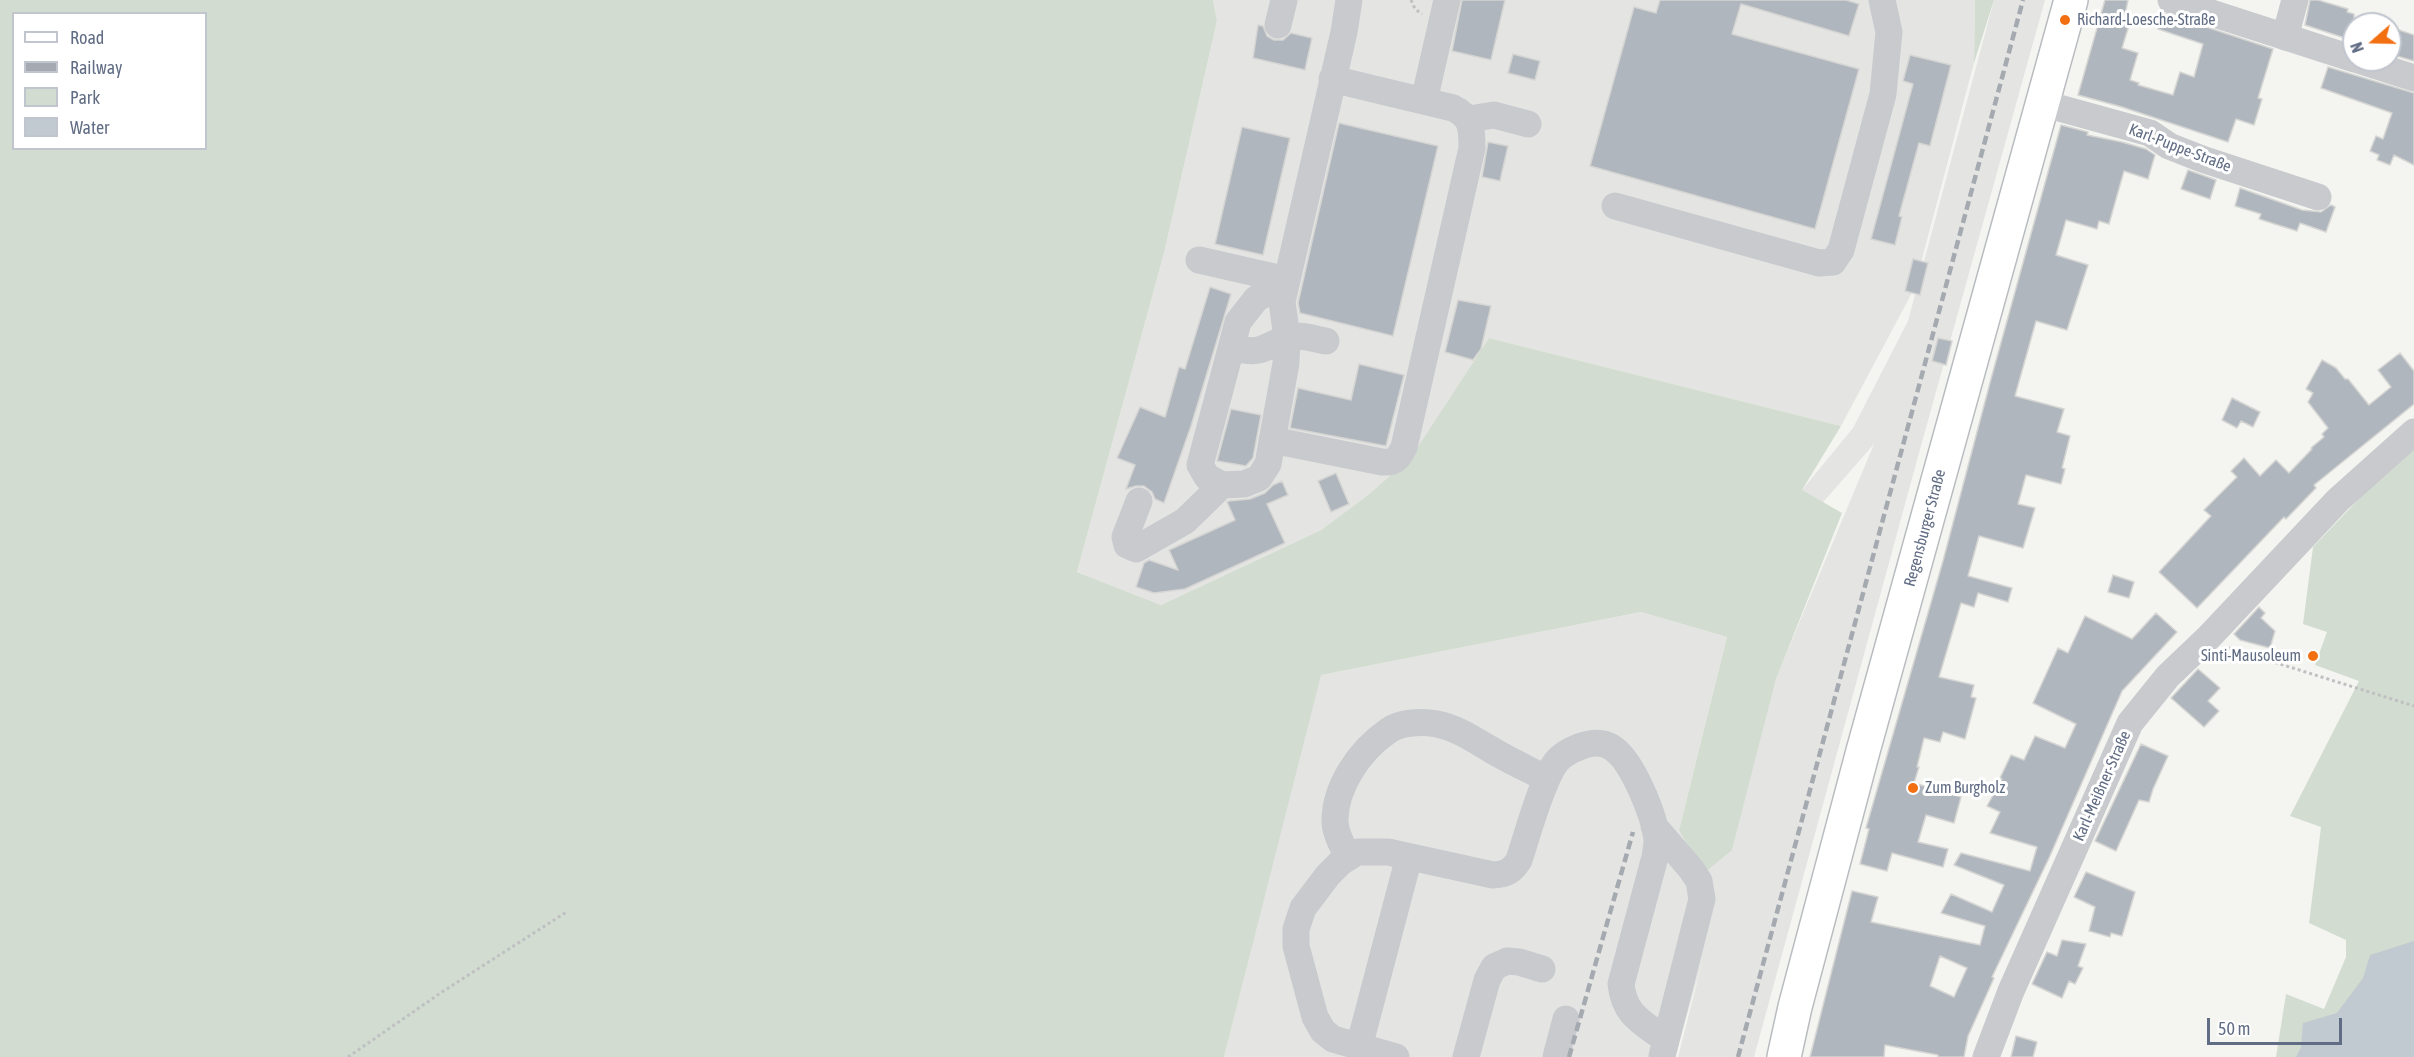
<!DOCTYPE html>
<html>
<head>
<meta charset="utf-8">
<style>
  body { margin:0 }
  #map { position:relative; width:2414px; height:1057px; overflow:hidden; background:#f4f5f0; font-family:"Asap Condensed",sans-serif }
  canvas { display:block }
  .legend { position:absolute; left:12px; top:12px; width:195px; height:138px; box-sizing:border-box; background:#fff; border:2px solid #c0c5ce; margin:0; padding:8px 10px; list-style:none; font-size:18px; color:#616d84 }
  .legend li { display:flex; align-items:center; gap:12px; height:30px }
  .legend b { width:30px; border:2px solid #c0c5ce }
  .north { position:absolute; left:2342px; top:12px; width:60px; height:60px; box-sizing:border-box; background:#fff; border:2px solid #c0c5ce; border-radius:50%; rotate:250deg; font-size:16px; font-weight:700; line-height:24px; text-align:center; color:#616d84 }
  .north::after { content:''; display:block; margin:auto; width:21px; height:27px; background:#f27012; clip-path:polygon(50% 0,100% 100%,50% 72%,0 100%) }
  .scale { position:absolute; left:2207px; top:1018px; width:135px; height:27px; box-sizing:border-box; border:3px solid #616d84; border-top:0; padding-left:8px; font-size:18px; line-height:21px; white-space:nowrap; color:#616d84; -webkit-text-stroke:4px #fff; paint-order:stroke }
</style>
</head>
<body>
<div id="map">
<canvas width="2414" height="1057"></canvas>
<ul class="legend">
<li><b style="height:8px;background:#fff"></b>Road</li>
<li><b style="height:8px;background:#a5a9b0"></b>Railway</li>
<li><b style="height:16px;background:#d3dcd0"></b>Park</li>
<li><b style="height:16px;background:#c1cad0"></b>Water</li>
</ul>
<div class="north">N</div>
<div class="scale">50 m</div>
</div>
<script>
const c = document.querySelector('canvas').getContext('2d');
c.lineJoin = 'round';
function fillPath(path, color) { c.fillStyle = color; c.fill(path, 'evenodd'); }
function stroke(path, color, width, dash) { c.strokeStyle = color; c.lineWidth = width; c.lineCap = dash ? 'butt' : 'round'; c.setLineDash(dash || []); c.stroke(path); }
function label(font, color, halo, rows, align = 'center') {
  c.font = font + ' "Asap Condensed",sans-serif'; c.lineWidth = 6; c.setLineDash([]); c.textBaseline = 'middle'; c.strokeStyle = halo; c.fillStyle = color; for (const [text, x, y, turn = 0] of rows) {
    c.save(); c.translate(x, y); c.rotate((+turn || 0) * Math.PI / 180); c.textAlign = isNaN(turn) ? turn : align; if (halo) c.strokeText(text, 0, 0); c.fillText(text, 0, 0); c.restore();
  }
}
const built = new Path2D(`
  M1213,0H1975L1974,63L1914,289L1841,426L1489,338L1411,457L1368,495L1321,530L1161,605L1077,572L1164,253L1217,21Z
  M1994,0H2045L1919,453L1754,1057H1678L1702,963L1675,1057H1224L1320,675L1641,612L1727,637L1679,830L1732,849L1776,678L1874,444L1819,507L1802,490L1853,428L1908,321Z`);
const green = new Path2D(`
  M0,0H1213L1217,21L1164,253L1077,572L1161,605L1321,530L1368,495L1411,457L1489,338L1841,426L1802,490L1842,513L1776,679L1732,850L1704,873L1679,830L1727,637L1641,612L1321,675L1224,1057H0ZM14,14H206V148H14Z
  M1975,0H1994L1974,63Z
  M2414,444V1057H2276L2286,994L2324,1009L2346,957V940L2309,923L2321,827L2290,816L2359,681L2315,665L2327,632L2303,624L2313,547L2399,457Z`);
const water = new Path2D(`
  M2414,941V1057H2296L2301,1047L2303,1023L2337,1013L2363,978L2370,955Z`);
const building = new Path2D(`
  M1462,0H1505L1491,60L1452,51Z
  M1660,0H1846L1859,4L1849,36L1741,4L1732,34L1859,69L1815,229L1590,166L1634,7L1656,13Z
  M2105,0H2128L2124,20L2130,22L2122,48L2138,53L2130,80L2139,83L2138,85L2173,95L2180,72L2194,77L2203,44L2158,29L2164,13L2273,49L2258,98L2262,99L2254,125L2236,119L2228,142L2122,107L2078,95Z
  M2310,0H2318L2348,9L2347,12L2354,14V41L2305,25Z
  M1258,25L1263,26L1267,36L1274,40H1283L1291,33L1312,38L1305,70L1253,58Z
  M2390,27L2414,35V61L2390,54Z
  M1513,54L1540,61L1535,80L1508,73Z
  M1910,55L1951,65L1930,146L1919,143L1899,216L1902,217L1895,245L1871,239L1913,84L1903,81Z
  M2328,67L2414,93V165L2394,155L2390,165L2377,160L2379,155L2370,151L2376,136L2383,139L2392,113L2321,88Z
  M1339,123L1438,146L1393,336L1300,313L1298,303Z
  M2061,125L2088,132L2087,135L2122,142L2146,149L2155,155L2148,179L2124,171L2109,224L2099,221L2097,229L2066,220L2056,255L2088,265L2067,330L2036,321L2015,396L2064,409L2057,432L2070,436L2062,468L2065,469L2061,484L2026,475L2018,504L2035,508L2023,548L1979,536L1968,576L2012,588L2008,602L1978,593L1974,607L1961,603L1939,677L1974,685L1971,697L1976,698L1965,739L1943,732L1940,742L1924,738L1917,767H1919L1914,783L1961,797L1954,823L1926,815L1918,842L1948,849L1943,867L1892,853L1887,871L1860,864L1869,829L1866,828L1943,561L1991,379Z
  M1242,127L1290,138L1263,255L1215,244Z
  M1488,142L1508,146L1500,181L1482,177Z
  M2188,170L2216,180L2210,199L2181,189Z
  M2240,188L2302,210L2321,212L2331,205L2335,207L2326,232L2300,223L2297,231L2259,219L2261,214L2235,206Z
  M1913,259L1928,263L1920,295L1905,291Z
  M1210,287L1231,294L1191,426L1164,503L1155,499L1152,492L1144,486H1136L1126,489L1135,465L1117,458L1140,407L1165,417L1179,367L1185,369Z
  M1458,300L1491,306L1481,349L1473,360L1445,352Z
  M1938,338L1952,341L1946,365L1932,361Z
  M2400,353L2414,371V404L2314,485L2316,488L2286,519L2284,517L2197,608L2159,572L2211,516L2204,510L2237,477L2231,471L2244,458L2260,476L2276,460L2289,473L2312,449L2311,448L2324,437L2322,434L2328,428L2308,402L2313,393L2306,389L2322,360L2336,368L2345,379H2348L2369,405L2391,387L2378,370Z
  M1359,364L1404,375L1386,446L1290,428L1298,388L1351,400Z
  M2232,398L2260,412L2253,427L2241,421L2237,428L2222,420Z
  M1231,409L1261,415L1253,458L1246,466L1217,461Z
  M1336,473L1349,504L1331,512L1318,481Z
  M1282,481L1288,495L1267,504L1285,543L1185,589L1154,593L1136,587L1144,563L1149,560L1178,570L1169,550L1235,520L1227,502L1229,501L1250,499L1265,493L1273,485Z
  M2113,575L2134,582L2129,598L2108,592Z
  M2259,607L2265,613L2261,618L2275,631L2270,648L2240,640L2234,634Z
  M2156,613L2177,632L2122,691L2049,858L1992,977L1994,978L1968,1036L1964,1057H1938V1055L1885,1045L1884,1057H1810L1852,891L1878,897L1871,922L1980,945L1985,926L1941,913L1951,894L1992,912L2004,885L1954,865L1961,853L2030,871L2037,847L1990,833L2000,812L1987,806L2002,779L2000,778L2011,755L2024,760L2035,736L2065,748L2076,724L2033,703L2058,648L2068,653L2085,616L2132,639ZM1940,956L1967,968L1954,997L1930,986Z
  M2198,669L2220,688L2208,701L2219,711L2204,727L2171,698Z
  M2141,744L2168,756L2153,789L2149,802L2139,800L2116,851L2095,841Z
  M2086,872L2135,892L2122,936L2111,933L2110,937L2089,931L2095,907L2074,897Z
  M2062,940L2086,944L2078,966L2083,968L2075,984L2069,981L2062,998L2032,984L2047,952L2057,956Z
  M2016,1036L2037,1042L2033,1057H2011Z`);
const path = new Path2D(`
  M1411,0L1415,9L1422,14
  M2229,648L2414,706
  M348,1057L442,992L568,911`);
const minor = new Path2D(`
  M2171,0L2354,59
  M1278,25L1284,0
  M2285,37L2295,0
  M2358,60L2414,78
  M1424,101L1447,0
  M2041,103L2150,133L2169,146L2202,159L2318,197
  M1469,119L1494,115L1528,124
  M1615,206L1819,263L1833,262L1841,250L1883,94L1889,32L1882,0
  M1199,260L1287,280
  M1287,280L1256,299L1238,322L1200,465L1207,477L1222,485L1244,484L1259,478L1268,464L1286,363L1287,337L1282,302L1344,32L1349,0
  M1233,341L1237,348C1260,356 1267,345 1287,338C1299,333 1313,339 1326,341
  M1272,440L1382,462C1395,463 1398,459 1404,447L1472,148C1472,129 1472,117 1453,108L1332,79
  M1139,501L1125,537L1127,545L1136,549L1185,521L1222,485
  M1654,826L1691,869L1699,881L1702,899L1662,1056
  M1348,857C1343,847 1336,835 1335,823C1334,788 1359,751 1388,731C1400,722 1422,721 1437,724C1457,728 1473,739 1490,749C1508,760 1528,769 1547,779
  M1359,1047L1409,857
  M1396,1057L1333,1039L1323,1031L1315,1017L1296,946V929L1303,908L1328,875L1341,862L1357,852H1388L1493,875C1507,874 1512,871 1519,860C1527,836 1542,779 1557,761C1563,754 1571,750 1579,747C1589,743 1602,741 1611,747C1632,759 1654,815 1657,839C1657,845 1656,851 1655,857L1621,984C1624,1015 1642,1022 1666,1040
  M1466,1057L1487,980L1494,967L1507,961L1519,962L1542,969
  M1556,1057L1566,1019
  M1986,1057L2011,991L2130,723L2168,676L2209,637L2338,500L2414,432`);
const major = new Path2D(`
  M1784,1057L1795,1007L1863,751L2071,0`);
const rail = new Path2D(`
  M1569,1057L1633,832
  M1738,1057L2023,0`);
const markers = [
  [2065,20,6,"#f27012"],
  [2313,656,6,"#f27012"],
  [1913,788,6,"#f27012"]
];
const poiNames = [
  ["Richard-Loesche-Straße",2077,20],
  ["Sinti-Mausoleum",2301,656,"right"],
  ["Zum Burgholz",1925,788]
];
const streetNames = [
  ["Karl-Puppe-Straße",2180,148,21],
  ["Regensburger Straße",1925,528,-75],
  ["Karl-Meißner-Straße",2102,786,-66]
];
fillPath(built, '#e4e5e3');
fillPath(green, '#d3dcd0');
fillPath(water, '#c1cad0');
fillPath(building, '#b0b6bd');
stroke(building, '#d5d5d3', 1.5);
stroke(major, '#b8bbbf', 36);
stroke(path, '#bfc0c2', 3, [3, 3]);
stroke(minor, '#c8cace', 27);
stroke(major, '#fff', 33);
stroke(rail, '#a5a9b0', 4.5, [9, 4.5]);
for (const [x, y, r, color] of markers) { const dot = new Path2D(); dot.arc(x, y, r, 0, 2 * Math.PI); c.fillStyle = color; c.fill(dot); stroke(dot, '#fff', 2); }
label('16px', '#616d84', '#fff', poiNames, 'left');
label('16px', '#616d84', '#fff', streetNames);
</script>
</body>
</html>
